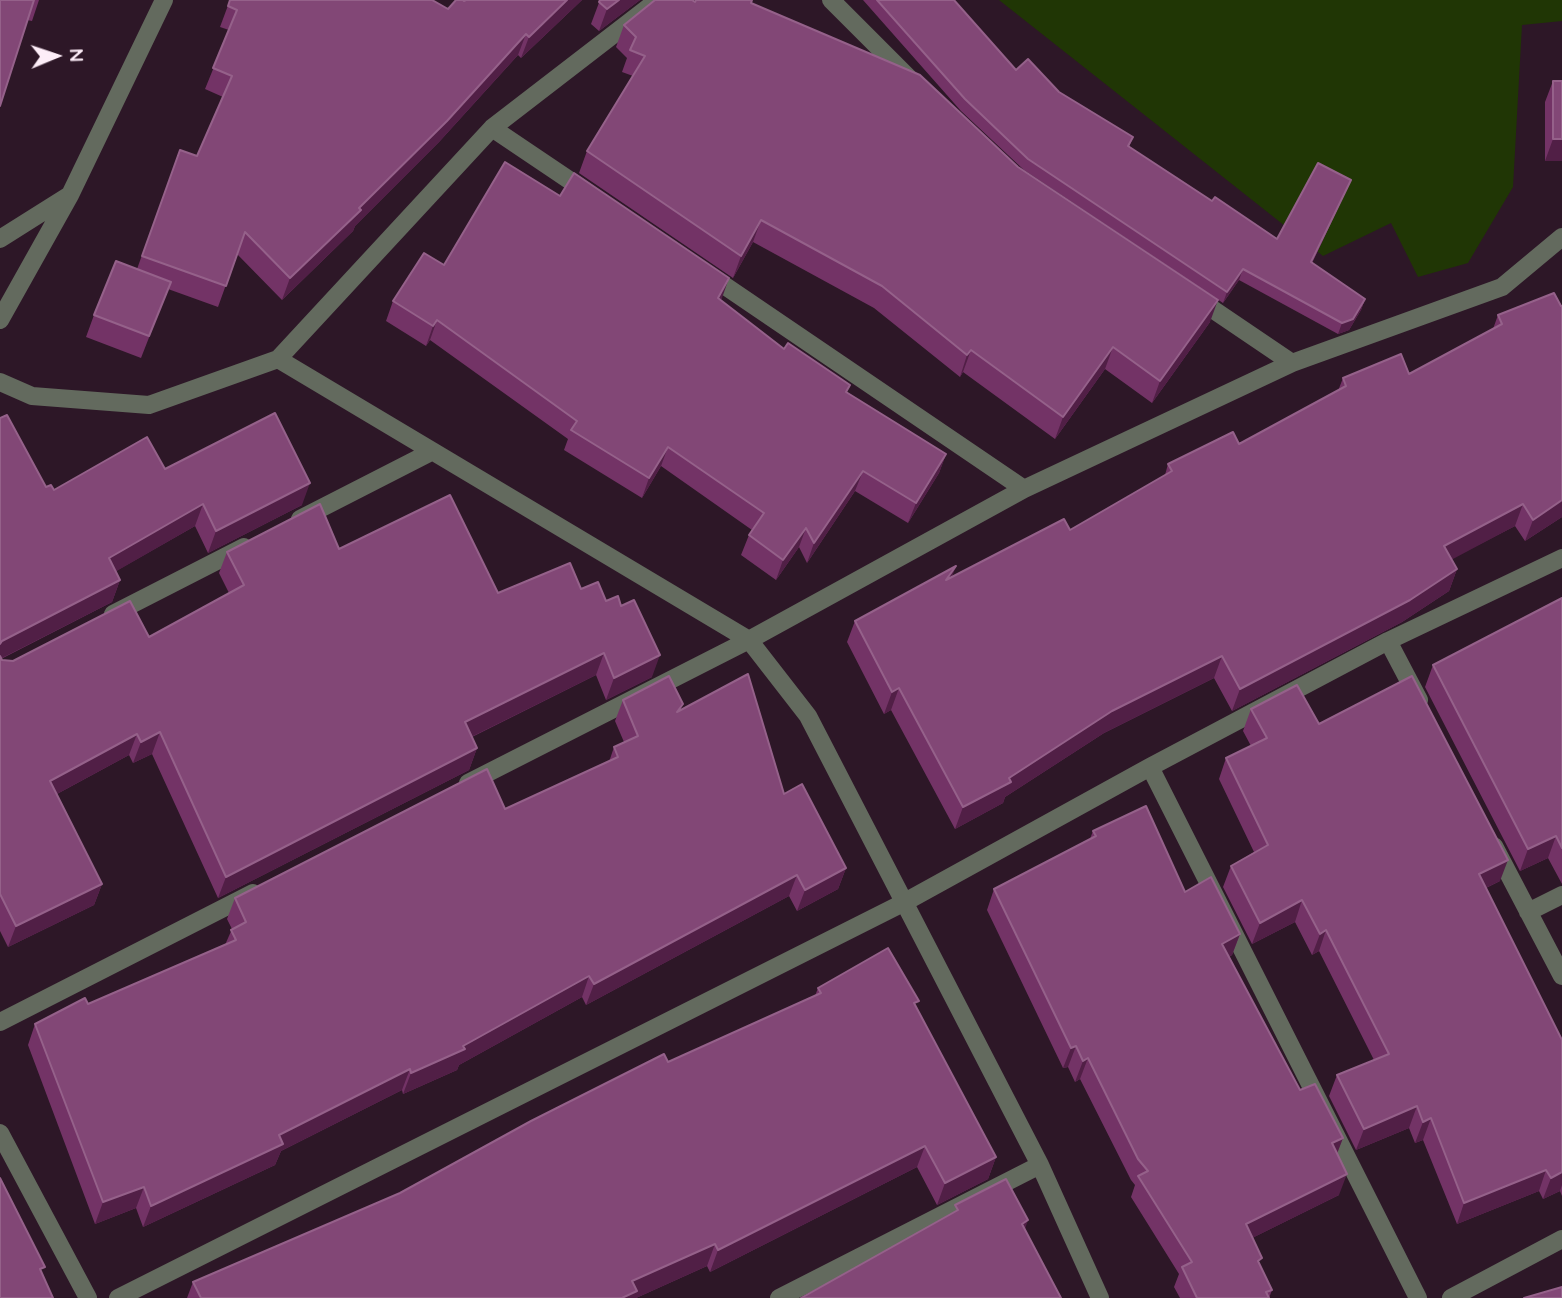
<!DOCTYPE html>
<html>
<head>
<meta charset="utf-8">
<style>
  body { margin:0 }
  #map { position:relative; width:1562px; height:1298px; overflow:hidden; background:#2d1727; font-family:Quicksand,sans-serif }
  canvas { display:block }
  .north { position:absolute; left:21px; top:21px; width:70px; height:70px; -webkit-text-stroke:5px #2d1727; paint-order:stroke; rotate:88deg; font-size:19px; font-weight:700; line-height:28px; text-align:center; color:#fdedf8 }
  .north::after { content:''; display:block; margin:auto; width:24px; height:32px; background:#fdedf8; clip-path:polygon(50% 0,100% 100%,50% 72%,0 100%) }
</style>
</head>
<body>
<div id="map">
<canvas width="1562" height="1298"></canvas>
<div class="north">N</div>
</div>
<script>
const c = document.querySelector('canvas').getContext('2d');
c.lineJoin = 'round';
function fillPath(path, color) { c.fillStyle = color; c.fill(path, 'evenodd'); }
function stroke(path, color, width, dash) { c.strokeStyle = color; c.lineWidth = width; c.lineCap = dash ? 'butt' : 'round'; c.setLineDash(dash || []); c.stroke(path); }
const green = new Path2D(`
  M999,0H1562V21L1522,25L1513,187L1468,263L1418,277L1391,223L1323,256Z`);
const minor = new Path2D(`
  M831,0L910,79
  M492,128L587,192
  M0,239L68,196
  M706,273L1024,489
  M1196,298L1292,363L1502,287L1562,237
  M0,320L70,195L164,0
  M278,359L749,640L808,716L1040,1165L1100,1298
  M0,382L32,396L149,405L278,359L492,128L658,0
  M300,519L431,452
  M113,614L244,547
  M1388,641L1419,700
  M1150,767L1418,1298
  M468,783L749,640L1024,489L1292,363
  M1494,846L1562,976
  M1528,912L1562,895
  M0,1022L253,893
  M0,1133L88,1298
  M118,1298L905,902L1150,767L1388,641L1562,558
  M779,1298L1040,1165
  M1451,1298L1562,1239`);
const wall = new Path2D(`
  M0,0H39L32,21L27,20Z
  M230,0L448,9L464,1L582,0L521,58L518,55L439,142L355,226L353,231L282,300L237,254L218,307L168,289L141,358L86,337L94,315L137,269L180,150L197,156L223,97L205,89L229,30L220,27Z
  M600,0H640L599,31L591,24Z
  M863,0H954L1016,70L1059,92L1133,137L1129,147L1212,201L1277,239L1346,191L1312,263L1365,299L1361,310L1349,330L1338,334L1239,280L1223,303L1024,170L961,111Z
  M695,2L751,3L1018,167L1210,322L1152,403L1105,369L1055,439L963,372L960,377L874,308L753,242L733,278L579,173L587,151L633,76L622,72L627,58L616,47L624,25Z
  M1553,81H1562V161H1545V102Z
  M444,265L722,298L720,300L784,349L848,393L946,454L939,473L908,523L855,491L807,563L799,547L776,580L741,555L749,535L752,530L661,466L642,498L564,450L568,439L430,340L426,346L386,321L393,301Z
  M1554,293L1562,517L1525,541L1515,526L1451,559L1457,569L1449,591L1402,622L1232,711L1214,678L1104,733L1005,797L1003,803L955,829L891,710L884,714L847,642L855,621L952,577L1070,530L1165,475L1168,464L1239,444L1338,391L1343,378L1409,374L1493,329L1498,315Z
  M0,418L46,487L54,490L165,469L302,505L208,553L195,526L116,571L120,580L112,602L1,659L2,660L13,661L149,637L229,593L219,573L227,552L339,549L498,593L581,589L606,601L621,606L652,677L606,700L596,675L472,737L477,748L469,770L218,898L152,754L133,763L129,755L57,794L102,884L94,905L8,947L0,931Z
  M1562,598V884L1548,858L1520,871L1425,687L1433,665Z
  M623,700L683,704L680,710L784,794L846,868L838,889L797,911L789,896L586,1005L582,997L459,1065L457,1070L403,1094L402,1090L281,1151L275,1165L143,1227L136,1208L95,1224L28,1045L35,1024L88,1004L225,945L232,929L227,919L235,898L505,809L609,762L614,747L624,742L615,721Z
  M1251,709L1319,724L1500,881L1486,888L1562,1040V1196L1560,1191L1543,1199L1539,1191L1457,1224L1423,1140L1415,1143L1409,1128L1356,1150L1329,1096L1337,1075L1374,1060L1319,951L1312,955L1295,922L1252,944L1223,887L1231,866L1254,852L1219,779L1226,758L1251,746L1243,731Z
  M1093,831L1185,892L1240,934L1232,955L1229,957L1300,1090L1343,1138L1337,1153L1339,1195L1252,1238L1260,1265L1272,1290L1269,1298H1180L1174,1287L1179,1274L1131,1197L1135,1185L1131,1180L1080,1079L1075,1082L1068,1067L1063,1068L987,910L994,889L1090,839Z
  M818,988L916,1007L996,1157L988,1179L937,1205L917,1167L710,1272L707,1266L636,1298H187L193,1282L400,1193L668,1062L815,996Z`);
const shadedWall = new Path2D(`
  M567,0H582L521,58L529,37Z
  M619,0H640L599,31L607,9Z
  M526,34L518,55L439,142L355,226L353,231L282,300L290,278L359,208Z
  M1553,139H1562V161H1545Z
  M1351,180L1346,191L1307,274L1311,262Z
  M761,220L753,242L733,278L741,256Z
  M1243,269L1239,280L1223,303L1227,292Z
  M729,278L722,298L710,318L718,298Z
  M1365,299L1361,310L1349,330L1338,334L1342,323Z
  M1218,300L1210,322L1152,403L1160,381Z
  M437,320L430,340L426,346L433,326Z
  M1113,347L1105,369L1055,439L1063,417Z
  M971,350L963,372L960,377L967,355Z
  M668,447L661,466L642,498L649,478Z
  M946,454L939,473L908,523L916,503Z
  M863,471L855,491L807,563L814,543Z
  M310,483L302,505L208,553L216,531Z
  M1562,500V517L1525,541L1533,520Z
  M203,504L195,526L101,580L109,558Z
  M1523,504L1515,526L1436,568L1444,546Z
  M806,528L799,547L776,580L783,560Z
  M956,566L948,588L946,580Z
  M1457,569L1449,591L1402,622L1232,711L1240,689Z
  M120,580L112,602L0,659V644L2,641Z
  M604,653L596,675L457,744L465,722Z
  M660,655L652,677L606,700L614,678Z
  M1222,656L1214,678L1104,733L1005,797L1003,803L955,829L963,807L1112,711Z
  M899,688L891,710L884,714L892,692Z
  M160,732L152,754L133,763L141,742Z
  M137,734L129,755L42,802L50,781Z
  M477,748L469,770L218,898L226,877Z
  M1556,836L1548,858L1520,871L1528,849Z
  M1508,860L1500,881L1471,895L1479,874Z
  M846,868L838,889L797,911L805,890Z
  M797,875L789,896L586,1005L594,984Z
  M102,884L94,905L8,947L16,926Z
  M1302,900L1295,922L1252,944L1260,923Z
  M1326,930L1319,951L1312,955L1320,934Z
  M1240,934L1232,955L1215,964L1222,944Z
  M589,976L582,997L459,1065L457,1070L403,1094L411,1073L463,1046Z
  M1076,1046L1068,1067L1063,1068L1071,1048Z
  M1088,1058L1080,1079L1075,1082L1083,1061Z
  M410,1069L402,1090L281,1151L275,1165L143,1227L151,1206L279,1135Z
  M1417,1106L1409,1128L1356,1150L1364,1129Z
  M1431,1118L1423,1140L1415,1143L1423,1122Z
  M1343,1138L1335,1159L1332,1143Z
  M925,1146L917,1167L710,1272L718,1250Z
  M996,1157L988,1179L937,1205L945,1183Z
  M1546,1170L1539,1191L1457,1224L1464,1203Z
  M1562,1172V1185L1560,1191L1543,1199L1551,1178Z
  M1347,1174L1339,1195L1238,1245L1246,1224Z
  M144,1187L136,1208L95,1224L103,1202Z
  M1028,1220L1021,1241L1022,1224Z
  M715,1244L707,1266L636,1298H622L632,1281Z`);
const building = new Path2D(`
  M0,0H34L0,106Z
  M230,0H432L448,9L456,0H463L464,1L466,0H567L529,37L526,34L447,121L359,208L361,210L290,278L245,232L226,286L142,256L180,150L197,156L232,76L213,68L237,10L228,6Z
  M600,0H619L607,9L599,2Z
  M655,0H692L695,2L696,0H752L751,3L920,75L1018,167L1218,300L1160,381L1113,347L1063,417L971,350L967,355L882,286L761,220L741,256L587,151L645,56L630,50L636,37L624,25Z
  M877,0H954L1016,70L1028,59L1059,92L1133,137L1128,146L1212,201L1215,197L1277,239L1318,163L1351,180L1311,262L1365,299L1353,319L1342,323L1243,269L1227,292L1028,159L965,99Z
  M1553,81H1562V139H1553Z
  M505,162L560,196L574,173L729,278L718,298L784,349L788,343L850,385L846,392L946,454L916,503L863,471L814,543L806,528L783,560L749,535L764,513L668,447L649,478L571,430L577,421L437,320L433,326L393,301L424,253L444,265Z
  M116,261L171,282L149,336L94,315Z
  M1554,293L1561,306H1562V500L1533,520L1523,504L1444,546L1457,569L1410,600L1240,689L1222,656L1112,711L1009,778L1011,782L963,807L899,688L892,692L855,621L956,566L946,580L1064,519L1070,530L1172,471L1168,464L1233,432L1239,444L1346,386L1343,378L1401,354L1409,374L1502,324L1498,315Z
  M275,413L310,483L216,531L203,504L109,558L120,580L2,641L0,644V418L7,415L46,487L51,485L54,490L147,437L165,469Z
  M450,495L498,593L570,563L581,589L598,582L606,601L618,596L621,606L634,600L660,655L614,678L604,653L465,722L477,748L226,877L160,732L141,742L137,734L50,781L102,884L16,926L0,894V656L2,660L13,661L130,601L149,637L244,585L227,552L320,504L339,549Z
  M1562,598V848L1556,836L1528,849L1433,665Z
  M748,674L784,794L802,784L846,868L805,890L797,875L594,984L589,976L463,1046L465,1049L411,1073L410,1069L279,1135L283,1144L151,1206L144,1187L103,1202L35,1024L85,998L88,1004L236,940L231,930L246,922L235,898L487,769L505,809L618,757L614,747L638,736L623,700L669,676L683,704L677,712Z
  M1412,676L1508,860L1479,874L1562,1040V1172L1551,1178L1546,1170L1464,1203L1431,1118L1423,1122L1417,1106L1364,1129L1337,1075L1389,1054L1326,930L1320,934L1302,900L1260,923L1231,866L1268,845L1226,758L1267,738L1251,709L1297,685L1319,724Z
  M1146,806L1185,892L1211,877L1240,934L1222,944L1300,1090L1315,1084L1343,1138L1332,1143L1347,1174L1246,1224L1262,1258L1258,1261L1272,1290L1266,1292L1269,1298H1197L1182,1267L1192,1262L1138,1176L1148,1171L1138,1159L1088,1058L1083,1061L1076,1046L1071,1048L994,889L1096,836L1093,831Z
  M888,948L919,1001L914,1003L996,1157L945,1183L925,1146L718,1250L715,1244L632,1281L637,1291L622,1298H201L193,1282L400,1193L531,1121L664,1054L668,1062L821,993L818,988Z
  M0,1178L45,1267L40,1269L53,1298H0Z
  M1006,1179L1028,1220L1022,1224L1061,1298H801L958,1210L955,1205Z
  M1562,1287V1298H1524Z`);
fillPath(green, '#203605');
stroke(minor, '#636a5e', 18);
fillPath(wall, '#733366');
fillPath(shadedWall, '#511f46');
fillPath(building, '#824776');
stroke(building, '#95618a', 2);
</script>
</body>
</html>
